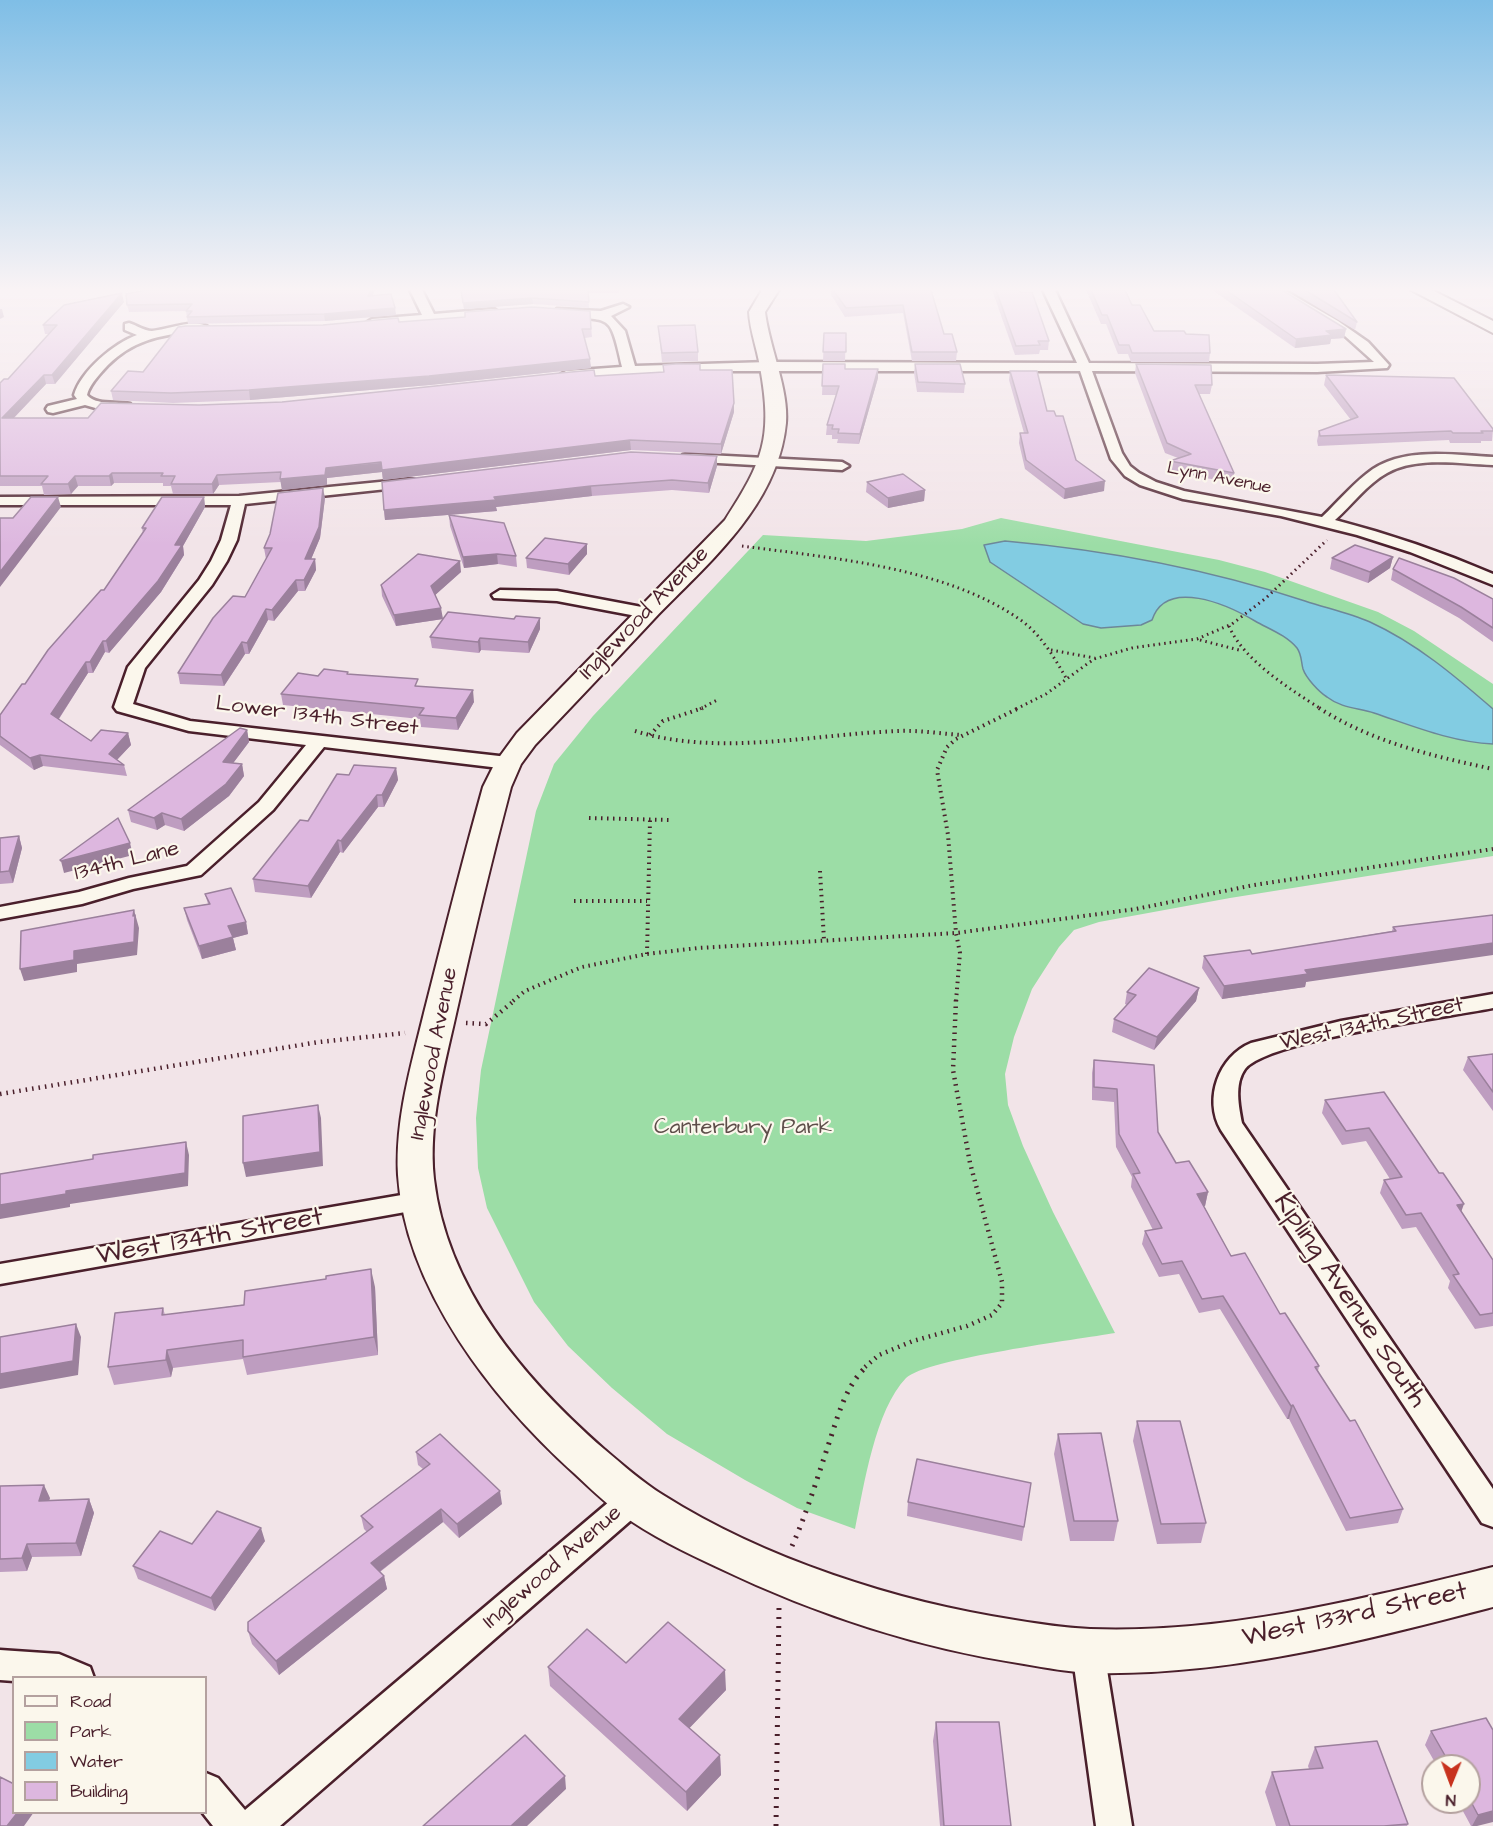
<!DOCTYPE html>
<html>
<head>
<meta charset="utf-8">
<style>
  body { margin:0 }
  #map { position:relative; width:1493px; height:1826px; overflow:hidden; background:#f2e4e8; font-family:"Architects Daughter",sans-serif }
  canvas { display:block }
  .legend { position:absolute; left:12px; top:1676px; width:195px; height:138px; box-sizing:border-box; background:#fbf7ec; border:2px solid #b4a19f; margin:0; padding:8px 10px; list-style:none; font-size:18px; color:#4a1f2b }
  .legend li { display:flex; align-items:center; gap:12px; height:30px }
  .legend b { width:30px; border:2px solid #b4a19f }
  .north { position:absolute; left:1421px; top:1754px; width:60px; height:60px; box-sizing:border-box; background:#fbf7ec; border:2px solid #b4a19f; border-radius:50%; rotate:181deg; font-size:16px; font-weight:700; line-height:24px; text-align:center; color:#4a1f2b }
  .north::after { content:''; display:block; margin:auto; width:21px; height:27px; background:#c8321e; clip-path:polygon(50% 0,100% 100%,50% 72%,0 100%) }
</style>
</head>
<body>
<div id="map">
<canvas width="1493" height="1826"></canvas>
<ul class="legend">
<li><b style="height:8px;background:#fbf7ec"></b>Road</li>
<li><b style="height:16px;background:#9cdda6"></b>Park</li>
<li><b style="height:16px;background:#82cce2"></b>Water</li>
<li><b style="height:16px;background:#ddb7df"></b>Building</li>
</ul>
<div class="north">N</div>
</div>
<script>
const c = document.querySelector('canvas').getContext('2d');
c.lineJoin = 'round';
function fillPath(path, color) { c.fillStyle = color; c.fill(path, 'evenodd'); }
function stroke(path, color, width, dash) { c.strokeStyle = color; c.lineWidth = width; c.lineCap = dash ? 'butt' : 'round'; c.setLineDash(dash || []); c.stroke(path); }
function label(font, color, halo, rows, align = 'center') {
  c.font = font + ' "Architects Daughter",sans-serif'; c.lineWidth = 4.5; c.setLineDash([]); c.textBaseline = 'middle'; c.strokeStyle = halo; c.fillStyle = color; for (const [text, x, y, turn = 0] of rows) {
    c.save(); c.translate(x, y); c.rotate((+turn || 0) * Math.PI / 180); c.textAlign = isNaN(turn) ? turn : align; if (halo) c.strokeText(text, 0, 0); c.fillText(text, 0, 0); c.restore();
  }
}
const green = new Path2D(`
  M1001,518L1219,560L1265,572L1378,612L1414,631L1487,680L1493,684V856L1230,898L1099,922L1074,930L1059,947L1032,989L1014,1037L1005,1074L1008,1105L1023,1146L1053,1212L1115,1333C1080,1339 925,1359 906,1378C875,1410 864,1486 855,1529L797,1508L745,1480L667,1434L612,1388L568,1346L534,1302L487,1208L478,1168L476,1118L481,1070L536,811L554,764L593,716L763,535L866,541L962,529Z`);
const water = new Path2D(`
  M1005,541C1106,550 1208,569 1305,601C1326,608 1349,613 1370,622C1416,643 1455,676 1493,709V744C1451,742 1413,726 1374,713C1358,708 1341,708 1327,697C1319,692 1306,678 1303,669C1301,662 1302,655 1297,648C1286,635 1269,629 1255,621C1228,605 1166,577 1152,620L1141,625L1101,628L1083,624L990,562L984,545Z`);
const pathFar3 = new Path2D(`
  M742,546C831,558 947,567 1022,621C1041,635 1054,657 1066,678
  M1229,626C1243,660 1290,689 1321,709
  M1200,640L1239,650
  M1051,650L1095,658
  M700,709L719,699
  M1016,709L1046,694L1094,659L1132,648L1197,639L1232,624L1266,598L1327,540`);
const pathFar2 = new Path2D(`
  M1319,708C1372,742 1432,756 1493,769
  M635,731C718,757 814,734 899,731C920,730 942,734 963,735
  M650,735L663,721L703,708
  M589,818L669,820
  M820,871L824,940
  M574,901H647
  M647,954L650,820
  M513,1001L525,991L582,967L647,954L698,948L956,933L1136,909L1254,885L1493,849
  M956,1001L960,953L956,933L948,835L937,770L947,747L956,739L1019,708`);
const pathFar1 = new Path2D(`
  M466,1023L486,1024L515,1000
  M0,1094L319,1042L405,1033
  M865,1367L879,1355L913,1341L967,1326L992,1315L1002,1303V1282L970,1163L953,1070L956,1000`);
const path = new Path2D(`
  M792,1546C806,1515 816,1482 827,1449C837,1420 844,1387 867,1366
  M776,1826L779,1608`);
const street = new Path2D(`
  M410,290H422L434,314L494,309L500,313L494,317L368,326L366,323L372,319L422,315Z
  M1043,290H1055L1089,363L1317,364L1374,362L1345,336L1270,290H1284L1338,321L1368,342L1389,365L1387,368L1317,372L1092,371L1122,453L1130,466L1139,473L1156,482L1184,491L1322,517C1339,501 1354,482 1373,469C1406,447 1456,455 1493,457V465C1460,464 1417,456 1387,473C1367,484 1352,505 1335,520C1389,534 1442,552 1493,574V585L1410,552L1357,535L1281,516L1183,499L1140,485L1125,476L1111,459L1080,371H676L566,379L560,375L566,371L622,367C609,305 609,326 557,313V309L601,311L623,304L629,307L611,316L625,331L635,366L769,362L1077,363Z
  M129,323C136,325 144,331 152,331C168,330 196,317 209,328C202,334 191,332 182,333C147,337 122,347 99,375C94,381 89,387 87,395C97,406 116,401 130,404L132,407L130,410L106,411L85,405L53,413L48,412L46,409L48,406L77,399L74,395C81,371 114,343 137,335L125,330V324Z
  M688,454L842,462L849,466L842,470L683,461L681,458L683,455Z
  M410,479L415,480L417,483L415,486L245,504L237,540L227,561L212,585L145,668L133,704L190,721L508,757L515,759L517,763L515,767L508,769L324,747L273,810L201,875L133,889L82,904L0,919V907L79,892L129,878L187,866L259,802L306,745L189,731L117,711L114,707L128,667L199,580L211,561L221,540L231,505H0V497L239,496Z
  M500,590L557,591L647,608L655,613L647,618L557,601L494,598L492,595Z
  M1493,994V1008C1449,1017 1268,1040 1245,1069C1234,1084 1239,1107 1242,1123L1493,1489V1527L1482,1523L1221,1130C1203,1099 1219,1056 1251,1043L1341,1021Z
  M419,1192L428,1194L432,1201L428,1208L0,1284V1264Z
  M634,1486L645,1490L649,1499L645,1508L280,1826H213L202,1812H206V1773L218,1778L245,1810L623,1490Z
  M1088,1636L1099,1640L1104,1651L1132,1826H1096L1072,1651L1077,1640Z
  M0,1650L59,1654L90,1667L94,1678H14V1681L0,1680Z`);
const secondary = new Path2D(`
  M762,290H779L765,312C769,346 789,390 786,423C778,506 708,563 654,619C615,661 575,703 535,745L521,764L511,787C491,862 473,938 456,1014C444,1068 428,1124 434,1179C447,1289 524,1379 604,1449C623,1465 642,1482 663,1495C764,1559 897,1602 1015,1620C1040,1624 1065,1628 1090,1629C1226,1634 1362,1599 1493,1567V1607C1362,1641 1229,1676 1092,1673C1070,1672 1046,1668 1024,1664C918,1648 815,1614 719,1568C685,1552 651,1536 621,1514C604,1502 590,1488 575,1474C494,1401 405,1289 398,1175C395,1120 411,1066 424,1013C443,938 462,862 483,787L495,763L517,733L725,520C763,461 773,438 760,367C757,348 750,331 749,312Z
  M1411,290H1432L1493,321V333Z`);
const wall = new Path2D(`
  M375,290L373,295L395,308L396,315L325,321L188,324L186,311L129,312L127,305Z
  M461,290H619V293H588L589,308L533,304L464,309Z
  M831,290H931L944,334L957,352L956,361H912L903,313L845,317L831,295Z
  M992,290H1019L1049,341L1048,350H1040L1039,354L1015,355Z
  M1086,290H1125L1132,305L1154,331L1186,334L1210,353L1209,362H1131L1128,354H1118L1106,324H1101Z
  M1212,290H1282L1346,329L1344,338L1331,339L1330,344L1295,348Z
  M1289,290H1334L1357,322L1355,330Z
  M124,302L55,384H46L14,418H88L199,405L282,402L595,376L663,372V365L700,370L734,412L721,454L631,450L383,480L382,472L327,478V485L282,490L281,482L219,485L213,494H173L171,486H163V483H114L111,486H78L71,494L44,495L42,486H0V383L8,379L50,334H45L43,325Z
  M590,311L592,337L585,338L591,368L430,385L250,400L173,403L113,400L111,391L143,372L323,325L399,322Z
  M658,326L698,352V361L662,362Z
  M824,333H846L845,361H823Z
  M823,364L878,378L859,444L837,443L838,439H832V435H826L827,425L836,395H822Z
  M915,364L965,384L964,393L917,392L914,373Z
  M1136,364L1212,385L1210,394H1199L1234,473L1233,483L1168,471L1170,461L1178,458L1165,453L1135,373Z
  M1010,371L1047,411L1056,416L1076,460L1104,491L1064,499L1025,469L1019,443L1020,433H1024L1009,380Z
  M1326,375L1493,429L1492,441H1481V443H1450L1449,440L1318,446L1317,441L1319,431L1351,420L1324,385Z
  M717,466L709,493L672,490L592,496L496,507L497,511L385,520L384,510Z
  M867,482L925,490L924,501L888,508L866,492Z
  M204,497L205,507L183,546L184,555L161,592L109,653L105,652L93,673H88L59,719L91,741L128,733L131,745L117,760L124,765L127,776L43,766L34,770L0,745V715L104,590L143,533L142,528Z
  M325,498L320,538L311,559H315L316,570L305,591H298L274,621L268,620L249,654H245L224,686L180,684L178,673L245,597L266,559L264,548Z
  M449,515L516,556L517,567L498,564L464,568L450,526Z
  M587,544V554L569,575L527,568L526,558Z
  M1393,557L1390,568L1368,583L1330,569L1332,558Z
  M1393,569L1493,599V642L1459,618L1391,580Z
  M461,572L435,595L443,619L396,626L382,596L381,585Z
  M540,629L529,653L481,650L479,653L432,648L430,637Z
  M348,674L419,686L474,702L458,730L421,727L420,719L283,705L281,694L318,676Z
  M247,730L249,742L233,763L242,764L244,776L229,796L184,831L165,825L157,830L131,822L128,810Z
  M396,768L398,780L384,807H378L343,853L340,852L311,898L255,892L253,879L308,821L349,775Z
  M19,836L22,848L13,883L0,884V838Z
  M205,894L246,922L248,934L233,938L236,950L202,959L187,920L184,908L208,904Z
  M1493,915L1306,982L1305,987L1222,999L1202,968L1204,956L1252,954L1392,931L1393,927Z
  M1199,988L1196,1001L1154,1050L1112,1032L1114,1019L1127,1005L1125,1004L1127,992Z
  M1493,1054V1111L1463,1070L1468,1057Z
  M1094,1060L1158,1132L1176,1163L1208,1192L1205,1206H1204L1231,1256L1280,1314L1319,1366L1318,1371L1403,1509L1398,1523L1346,1531L1289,1419H1287L1220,1309L1199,1313L1179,1274L1159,1277L1142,1244L1145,1231L1153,1230L1131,1187L1132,1177L1116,1147L1114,1102L1092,1100V1073Z
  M1384,1092L1493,1260V1326L1475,1329L1448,1288L1450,1281L1416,1227L1402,1229L1380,1193L1384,1180L1390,1179L1366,1141L1342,1145L1322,1113L1325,1100Z
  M375,1287L378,1355L247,1375L243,1359L173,1368L171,1377L114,1385L108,1367L163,1308L165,1315Z
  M1137,1421L1206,1523L1201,1543L1157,1544L1133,1441Z
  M1058,1434L1118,1521L1114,1541H1070L1054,1454Z
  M416,1452L502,1504L459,1538L443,1522L380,1572L384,1576L387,1589L279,1675L252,1644L248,1631L367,1532L364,1529L361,1516L423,1469L418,1465Z
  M1031,1483L1022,1541L907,1516L908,1502Z
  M0,1486L50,1498L49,1500L89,1499L94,1513L81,1556L32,1557L27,1571L0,1572Z
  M265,1541L215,1611L138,1579L133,1566L192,1544Z
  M626,1663L726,1690L689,1728L720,1755L721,1775L687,1811L550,1686L548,1667Z
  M1486,1718L1477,1826H1471L1458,1802H1469V1766H1437L1425,1745L1431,1731Z
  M936,1722L1011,1826H940L933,1741Z
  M1315,1747L1408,1824L1407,1826H1276L1265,1792L1272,1772L1309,1769L1308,1766Z`);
const shadedWall = new Path2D(`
  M371,290H375L369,302L368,296Z
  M122,293L124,302L55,384L52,375Z
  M532,298L533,304L464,309L463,303Z
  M395,308L396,315L325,321L324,314Z
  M0,309H2L4,317L0,319Z
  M1346,329L1344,338L1331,339L1330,344L1295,348L1296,339L1326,331Z
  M590,359L591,368L430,385L250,400L249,390Z
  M878,369V378L859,444L860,434Z
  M44,375L46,384L4,428L2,418Z
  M734,403V412L721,454V444Z
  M630,440L631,450L383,480L382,472L327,478V485L282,490L280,479L326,468Z
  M717,456V466L709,493L708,483Z
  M112,473L114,483L111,486L109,476Z
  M217,475L219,485L213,494L212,484Z
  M75,476L78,486L71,494L68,484Z
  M1105,481L1104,491L1064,499L1065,489Z
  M591,486L592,496L496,507L497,511L385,520L384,510Z
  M323,488L325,498L320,538L307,569L305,559Z
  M925,490L924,501L888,508V498Z
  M58,497L61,507L0,587V572Z
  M204,497L205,507L183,546L184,555L161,592L109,653L106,641L175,545Z
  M587,544V554L569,575L568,564Z
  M497,554L498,564L464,568L463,557Z
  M1393,557L1390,568L1368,583L1370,572Z
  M315,559L316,570L305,591L304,580Z
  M460,561L461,572L433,597L431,586Z
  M296,580L298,591L274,621L272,610Z
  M441,608L443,619L396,626L394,615Z
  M266,609L268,620L249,654L247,643Z
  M540,618V629L529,653L528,642Z
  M480,638L481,650L479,653L478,642Z
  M103,641L105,652L93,673L90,662Z
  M242,642L245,654L224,686L221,675Z
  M86,662L88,673L54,726L51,714Z
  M473,690L474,702L458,730L456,718Z
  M247,730L249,742L225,774L223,762Z
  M128,733L131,745L114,763L109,754Z
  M40,755L43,766L34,770L30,758Z
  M242,764L244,776L229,796L184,831L181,819Z
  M396,768L398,780L384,807L382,795Z
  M377,795L378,807L343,853L341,841Z
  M162,813L165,825L157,830L154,818Z
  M19,836L22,848L13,883L9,871Z
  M338,840L340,852L311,898L308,886Z
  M130,843L133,855L64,873L61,861Z
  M134,910L139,928L137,955L77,964V972L24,981L20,969L133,916Z
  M246,922L248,934L233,938L236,950L202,959L199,946L228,926Z
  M1493,943V955L1306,982L1305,987L1222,999L1224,986L1305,970Z
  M1199,988L1196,1001L1154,1050L1157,1037Z
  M318,1105L321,1118L323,1166L246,1177L243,1163Z
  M186,1142L189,1155L188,1186L70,1204V1207L0,1219V1205L66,1191Z
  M1208,1192L1205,1206L1194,1208L1197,1194Z
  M1464,1204L1459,1218L1457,1205Z
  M371,1269L375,1287L378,1355L374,1337Z
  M76,1324L81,1337L78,1375L0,1389V1374Z
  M167,1350L173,1368L171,1377L166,1360Z
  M1293,1405L1289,1419H1287L1291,1406Z
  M44,1485L50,1498L45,1514L39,1501Z
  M500,1491L502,1504L459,1538L457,1524Z
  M89,1499L94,1513L81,1556L76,1543Z
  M441,1509L443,1522L374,1576L371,1563Z
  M261,1528L265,1541L215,1611L211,1598Z
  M27,1544L32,1557L27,1571L22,1558Z
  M384,1576L387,1589L279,1675L276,1661Z
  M725,1670L726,1690L680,1738L679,1719Z
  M720,1755L721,1775L687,1811L686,1792Z
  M565,1776L566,1789L527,1826H511Z
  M1493,1811V1822L1477,1826H1472L1478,1815Z
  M18,1812H34L24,1826H7Z`);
const building = new Path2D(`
  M146,290H371L368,296L391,294L395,308L324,314L187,317L192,311H186L192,304L127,305L126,294Z
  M461,290H588L589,302L532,298L463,303Z
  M833,290H931L944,334H952L957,352H912L903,305L846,308Z
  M996,290H1019L1020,292H1032L1049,341H1038L1040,345L1016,346Z
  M1091,290H1125L1132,305H1140L1154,331H1184L1186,334L1209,335L1210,353H1132L1129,345H1119L1107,315H1102Z
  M1226,290H1282L1346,329L1326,331L1332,335L1296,339Z
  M1305,290H1334L1357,322Z
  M122,293L52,375H44L2,418H88L101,403L199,405L282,402L560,373L594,370L595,376L664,372L663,365L676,364H700V370H732L734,403L721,444L630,440L382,470L381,462L326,468L325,475L280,479L281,472L217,475L212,484H171L175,476H161L163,473H112L109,476H75L68,484H41L48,476H0V383L4,379H8L57,325H43L64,305Z
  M532,307L590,311L591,329H582L590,359L429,376L249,390L171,393L111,391L128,371L143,372L178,327L186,326L323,325L398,318L399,322L465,317V312Z
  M695,325L698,352L662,353L658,326Z
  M824,333H846V352H823Z
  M823,364H845V369H878L860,434L838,433L839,429H832L833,425H827L839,386H822Z
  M915,364H960L965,384L918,382Z
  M1136,364L1211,365L1212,385H1195L1234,473L1170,461L1191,454L1167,443Z
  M1010,371H1037L1047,411H1054L1056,416H1063L1076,460L1105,481L1065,489L1026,460L1020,433H1028Z
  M1326,375L1454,378L1493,429V431H1481L1483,433H1453L1451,431L1320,436L1319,431L1358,417Z
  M631,452L717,456L708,483L672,480L591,486L494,497L496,500L384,510L382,482Z
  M903,474L925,490L888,498L867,482Z
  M323,488L319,527L305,559H315L304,580H296L272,610L266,609L247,643L242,642L221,675L178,673L213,618L233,596L245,597L272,548H264L270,534L278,493Z
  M31,497H58L0,572V518H13Z
  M162,497H204L175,545H182L158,581L106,641H103L90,662H86L51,714L91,741L101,730L128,733L109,754L124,765L40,755L30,758L0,736V715L22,684H25L48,650L101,590H104L146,528H142Z
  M449,515L504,523L516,556L497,554L463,557Z
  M545,538L587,544L568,564L526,558Z
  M1355,545L1393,557L1370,572L1332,558Z
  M418,554L460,561L431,586L441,608L394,615L381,585Z
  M1399,558L1454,578L1493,599V628L1461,607L1393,569Z
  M448,612L514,619L516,616L540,618L528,642L480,638L478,642L430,637Z
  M324,669L348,672L347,674L418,679L415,686L473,690L456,718L419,715L424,708L281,694L298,673L318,676Z
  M240,728L247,730L223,762L242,764L226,784L181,819L162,813L154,818L128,810Z
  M354,765L396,768L382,795H377L341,841L338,840L308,886L253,879L300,820L308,821L337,774L349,775Z
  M118,818L130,843L61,861L60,860Z
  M19,836L9,871L0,872V838Z
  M231,888L246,922L228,926L233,937L199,946L184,908L210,904L205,894Z
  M134,910L133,916L135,915L134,942L74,951V960L20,969L21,931Z
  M1493,915V943L1305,970L1308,974L1224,986L1204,956L1250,950L1252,954L1396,931L1393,927Z
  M1149,968L1199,988L1157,1037L1114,1019L1136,995L1127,992Z
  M1493,1054V1092L1468,1057Z
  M1094,1060L1154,1065L1158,1132L1176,1163L1189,1161L1208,1192L1197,1194L1231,1256L1245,1253L1280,1314L1285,1313L1319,1366L1315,1367L1350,1421L1355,1420L1403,1509L1350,1518L1293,1405L1291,1406L1223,1296L1202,1299L1182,1261L1162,1264L1145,1231L1162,1228L1133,1174L1140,1173L1119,1134L1117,1089L1094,1087Z
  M1384,1092L1439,1173H1443L1464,1204L1457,1205L1493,1260V1313L1480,1315L1453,1275L1459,1274L1421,1213L1406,1215L1384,1180L1402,1177L1369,1128L1346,1131L1325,1100Z
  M318,1105L320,1152L243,1163V1116Z
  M186,1142L185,1173L66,1191V1194L0,1205V1174L93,1159V1155Z
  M371,1269L374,1337L243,1357V1340L167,1350L166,1360L108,1367L115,1313L163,1308L162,1315L244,1305L245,1291L326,1279V1276Z
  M76,1324L73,1361L0,1374V1337Z
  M1137,1421H1180L1206,1523L1161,1524Z
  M1101,1433L1118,1521H1074L1058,1434Z
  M440,1434L500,1491L457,1524L441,1509L371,1563L384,1576L276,1661L248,1631V1622L373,1527L361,1516L430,1464L416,1452Z
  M917,1459L1031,1483L1024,1527L908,1502Z
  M44,1485L39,1501L89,1499L76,1543L27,1544L22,1558L0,1559V1486Z
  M217,1511L261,1528L211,1598L133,1566L160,1531L192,1544Z
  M668,1622L725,1670L679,1719L720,1755L686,1792L548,1667L587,1629L626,1663Z
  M1486,1718L1493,1730V1811L1478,1815L1469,1798V1766H1451L1431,1731Z
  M936,1722H999L1011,1826H944Z
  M525,1735L565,1776L511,1826H423Z
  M1377,1741L1408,1824L1384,1826H1290L1272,1772L1323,1768L1315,1747Z
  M0,1777L14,1784V1812H18L7,1826H0Z`);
const farStreetnames = [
  ["Lynn Avenue",1219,479,11]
];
const streetNames = [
  ["Inglewood Avenue",645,614,-46],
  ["Lower 134th Street",317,717,7],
  ["134th Lane",127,862,-14],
  ["West 134th Street",1372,1025,-12],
  ["Inglewood Avenue",435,1054,-79],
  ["Inglewood Avenue",553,1568,-41]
];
const parkNames = [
  ["Canterbury Park",743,1128]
];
const nearStreetnames = [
  ["West 134th Street",210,1238,-10],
  ["Kipling Avenue South",1349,1301,56],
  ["West 133rd Street",1355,1616,-12]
];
fillPath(green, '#9cdda6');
fillPath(water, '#82cce2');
stroke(water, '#6c8799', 1.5);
stroke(street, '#4a1f2b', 5);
stroke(secondary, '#4a1f2b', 4);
stroke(pathFar3, '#4a1f2b', 3, [1.5, 4]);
stroke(pathFar2, '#4a1f2b', 4, [1.5, 4.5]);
stroke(pathFar1, '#4a1f2b', 4.5, [1.5, 5]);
stroke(path, '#4a1f2b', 5, [2, 7]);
fillPath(street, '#fbf7ec');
fillPath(secondary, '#fbf7ec');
fillPath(wall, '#be9dc0');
fillPath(shadedWall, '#9b809c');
fillPath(building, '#ddb7df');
stroke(building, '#9b809c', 1.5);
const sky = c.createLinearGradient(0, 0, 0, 546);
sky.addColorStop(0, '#7fbee6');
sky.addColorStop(0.53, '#f9f3f5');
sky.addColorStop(1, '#f9f3f500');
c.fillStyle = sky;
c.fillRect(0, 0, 1493, 546);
label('18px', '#4a1f2b', '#fbf7ec', farStreetnames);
label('22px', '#4a1f2b', '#fbf7ec', streetNames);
label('22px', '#5e4e4a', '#fbf7ec', parkNames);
label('27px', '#4a1f2b', '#fbf7ec', nearStreetnames);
</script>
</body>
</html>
